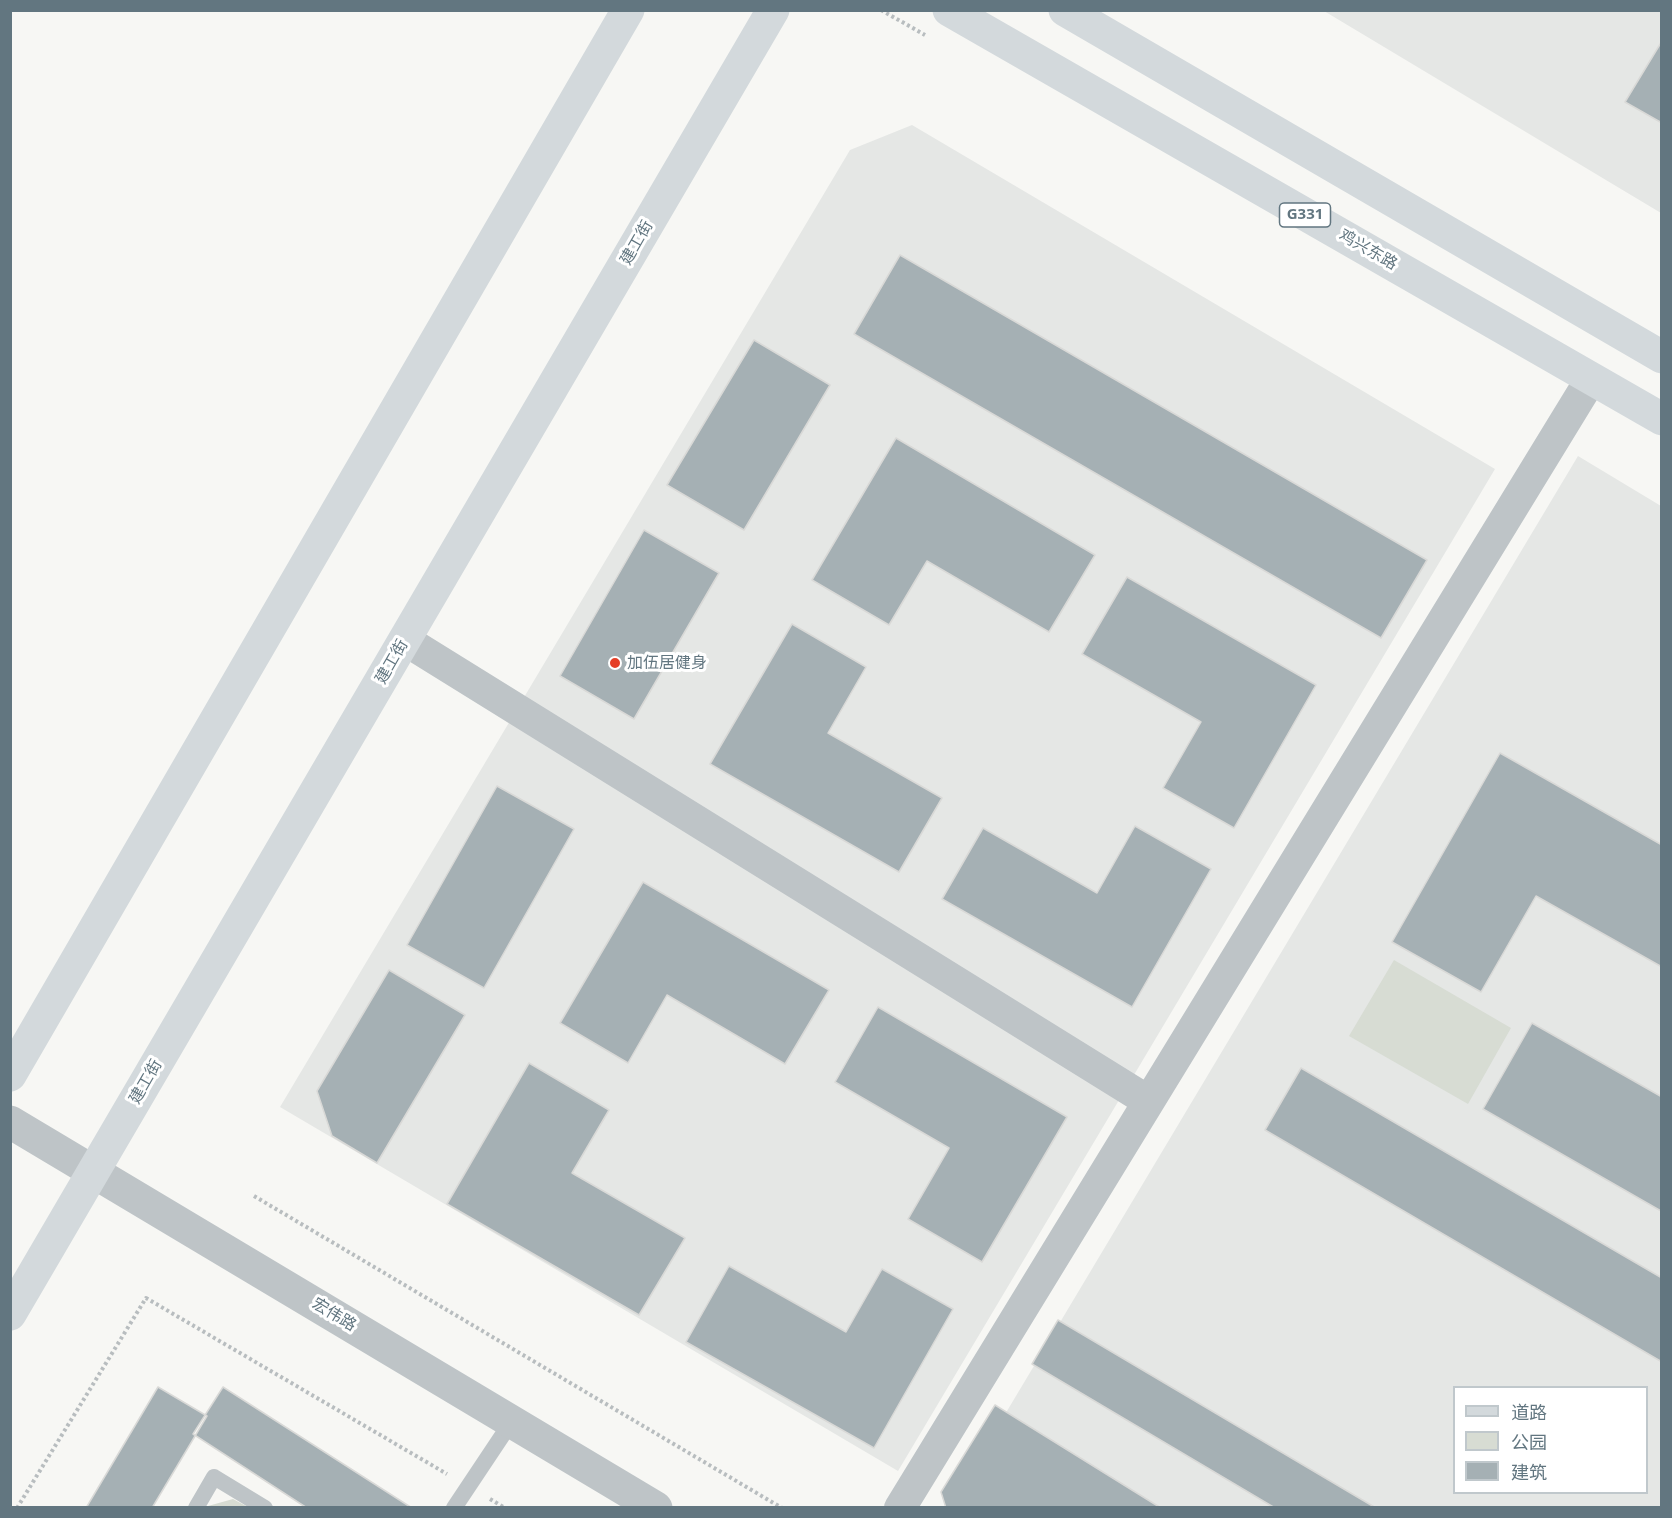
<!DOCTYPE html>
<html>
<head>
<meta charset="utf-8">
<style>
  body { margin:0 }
  #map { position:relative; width:1672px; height:1518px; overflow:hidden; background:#f7f7f4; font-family:"Noto Sans","Noto Sans SC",sans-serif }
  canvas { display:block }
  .frame { position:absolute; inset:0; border:12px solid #627680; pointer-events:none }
  .legend { position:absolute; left:1453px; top:1386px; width:195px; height:108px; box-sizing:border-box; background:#fff; border:2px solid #c0c8cc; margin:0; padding:8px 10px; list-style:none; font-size:18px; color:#627680 }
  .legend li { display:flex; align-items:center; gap:12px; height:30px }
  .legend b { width:30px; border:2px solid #c0c8cc }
</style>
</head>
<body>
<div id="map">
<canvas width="1672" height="1518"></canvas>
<div class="frame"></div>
<ul class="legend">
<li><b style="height:8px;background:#d3d9dc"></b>道路</li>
<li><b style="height:16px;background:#d7dcd3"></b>公园</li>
<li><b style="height:16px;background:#a5b0b4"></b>建筑</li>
</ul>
</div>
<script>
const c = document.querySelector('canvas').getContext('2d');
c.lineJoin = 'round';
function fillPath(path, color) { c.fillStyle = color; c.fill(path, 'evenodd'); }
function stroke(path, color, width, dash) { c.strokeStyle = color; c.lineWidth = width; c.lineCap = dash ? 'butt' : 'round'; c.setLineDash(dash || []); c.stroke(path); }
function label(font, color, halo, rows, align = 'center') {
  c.font = font + ' "Noto Sans","Noto Sans SC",sans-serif'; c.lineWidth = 6; c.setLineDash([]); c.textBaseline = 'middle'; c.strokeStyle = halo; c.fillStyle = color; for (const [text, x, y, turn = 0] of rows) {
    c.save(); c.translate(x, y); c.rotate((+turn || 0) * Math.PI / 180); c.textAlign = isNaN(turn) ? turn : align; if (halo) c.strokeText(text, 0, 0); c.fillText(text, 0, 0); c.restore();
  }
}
const built = new Path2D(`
  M1324,11H1661V213Z
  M912,125L1495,469L898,1471L280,1107L850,150Z
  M1578,456L1661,506V1507L949,1508ZM1454,1388H1646V1492H1454Z`);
const green = new Path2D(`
  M1394,960L1511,1028L1468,1104L1349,1036Z
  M233,1499L248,1507L207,1508L208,1506Z`);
const building = new Path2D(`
  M1662,41V123L1625,102Z
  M900,255L1427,560L1381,638L854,334Z
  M754,340L830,385L744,530L667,485Z
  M896,438L1095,555L1049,632L927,561L889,625L812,580Z
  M644,530L719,573L634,719L560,676Z
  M1127,577L1316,685L1234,828L1163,788L1201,722L1082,654Z
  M792,624L866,667L828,733L942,798L899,872L710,764Z
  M1500,753L1662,845V967L1536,896L1481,992L1392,942Z
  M497,786L574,829L484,988L407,945Z
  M1135,826L1211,869L1132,1007L942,899L983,828L1097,893Z
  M643,882L829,990L785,1064L667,995L628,1063L560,1023Z
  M389,970L465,1015L377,1163L332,1136L317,1091Z
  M878,1007L1067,1117L982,1262L908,1219L949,1148L835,1082Z
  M1532,1023L1662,1097L1661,1211L1483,1109Z
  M529,1063L609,1110L572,1173L685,1238L639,1315L447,1204Z
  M1301,1068L1662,1278V1362L1265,1130Z
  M729,1266L846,1332L882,1269L953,1309L874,1448L686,1342Z
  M1058,1320L1376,1508H1275L1032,1364Z
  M158,1387L207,1416L152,1508H86Z
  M223,1387L412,1508H307L193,1434Z
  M995,1405L1161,1508H946L941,1492Z`);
const path = new Path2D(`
  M881,10L925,35
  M254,1196L782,1508
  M490,1499L505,1508
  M17,1508L146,1298L447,1474`);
const service = new Path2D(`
  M196,1508L214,1477L265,1508
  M454,1508L512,1421`);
const minor = new Path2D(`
  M405,640L1148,1101
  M900,1508L1591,379`);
const tertiary = new Path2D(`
  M10,1122L656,1508`);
const primary = new Path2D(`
  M10,1075L628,10
  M10,1314L773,10`);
const trunk = new Path2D(`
  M949,10L1662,419
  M1065,10L1662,357`);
const markers = [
  [615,663,6,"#e53e26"]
];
const shields = [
  [1305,215,51]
];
const shieldNames = [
  ["G331",1305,215]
];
const streetNames = [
  ["建工街",637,243,-60],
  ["鸡兴东路",1368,250,30],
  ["建工街",392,662,-60],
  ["建工街",146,1082,-60],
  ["宏伟路",334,1315,31]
];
const poiNames = [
  ["加伍居健身",627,663]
];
fillPath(built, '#e5e7e5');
fillPath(green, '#d7dcd3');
fillPath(building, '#a5b0b4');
stroke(building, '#d9d9d7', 1.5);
stroke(path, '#b8bdbf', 4, [3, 3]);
stroke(service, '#bec4c7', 16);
stroke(minor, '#bec4c7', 32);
stroke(tertiary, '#bec4c7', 33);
stroke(primary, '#d3d9dc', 33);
stroke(trunk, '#d3d9dc', 33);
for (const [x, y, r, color] of markers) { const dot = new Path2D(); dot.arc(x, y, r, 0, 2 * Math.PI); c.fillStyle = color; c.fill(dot); stroke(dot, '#fff', 2); }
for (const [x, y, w] of shields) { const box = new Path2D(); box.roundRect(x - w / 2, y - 12, w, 24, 4.5); c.fillStyle = '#fff'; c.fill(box); stroke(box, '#627680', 1.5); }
label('bold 15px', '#627680', null, shieldNames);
label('16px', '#627680', '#fff', streetNames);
label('16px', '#627680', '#fff', poiNames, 'left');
</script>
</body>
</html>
